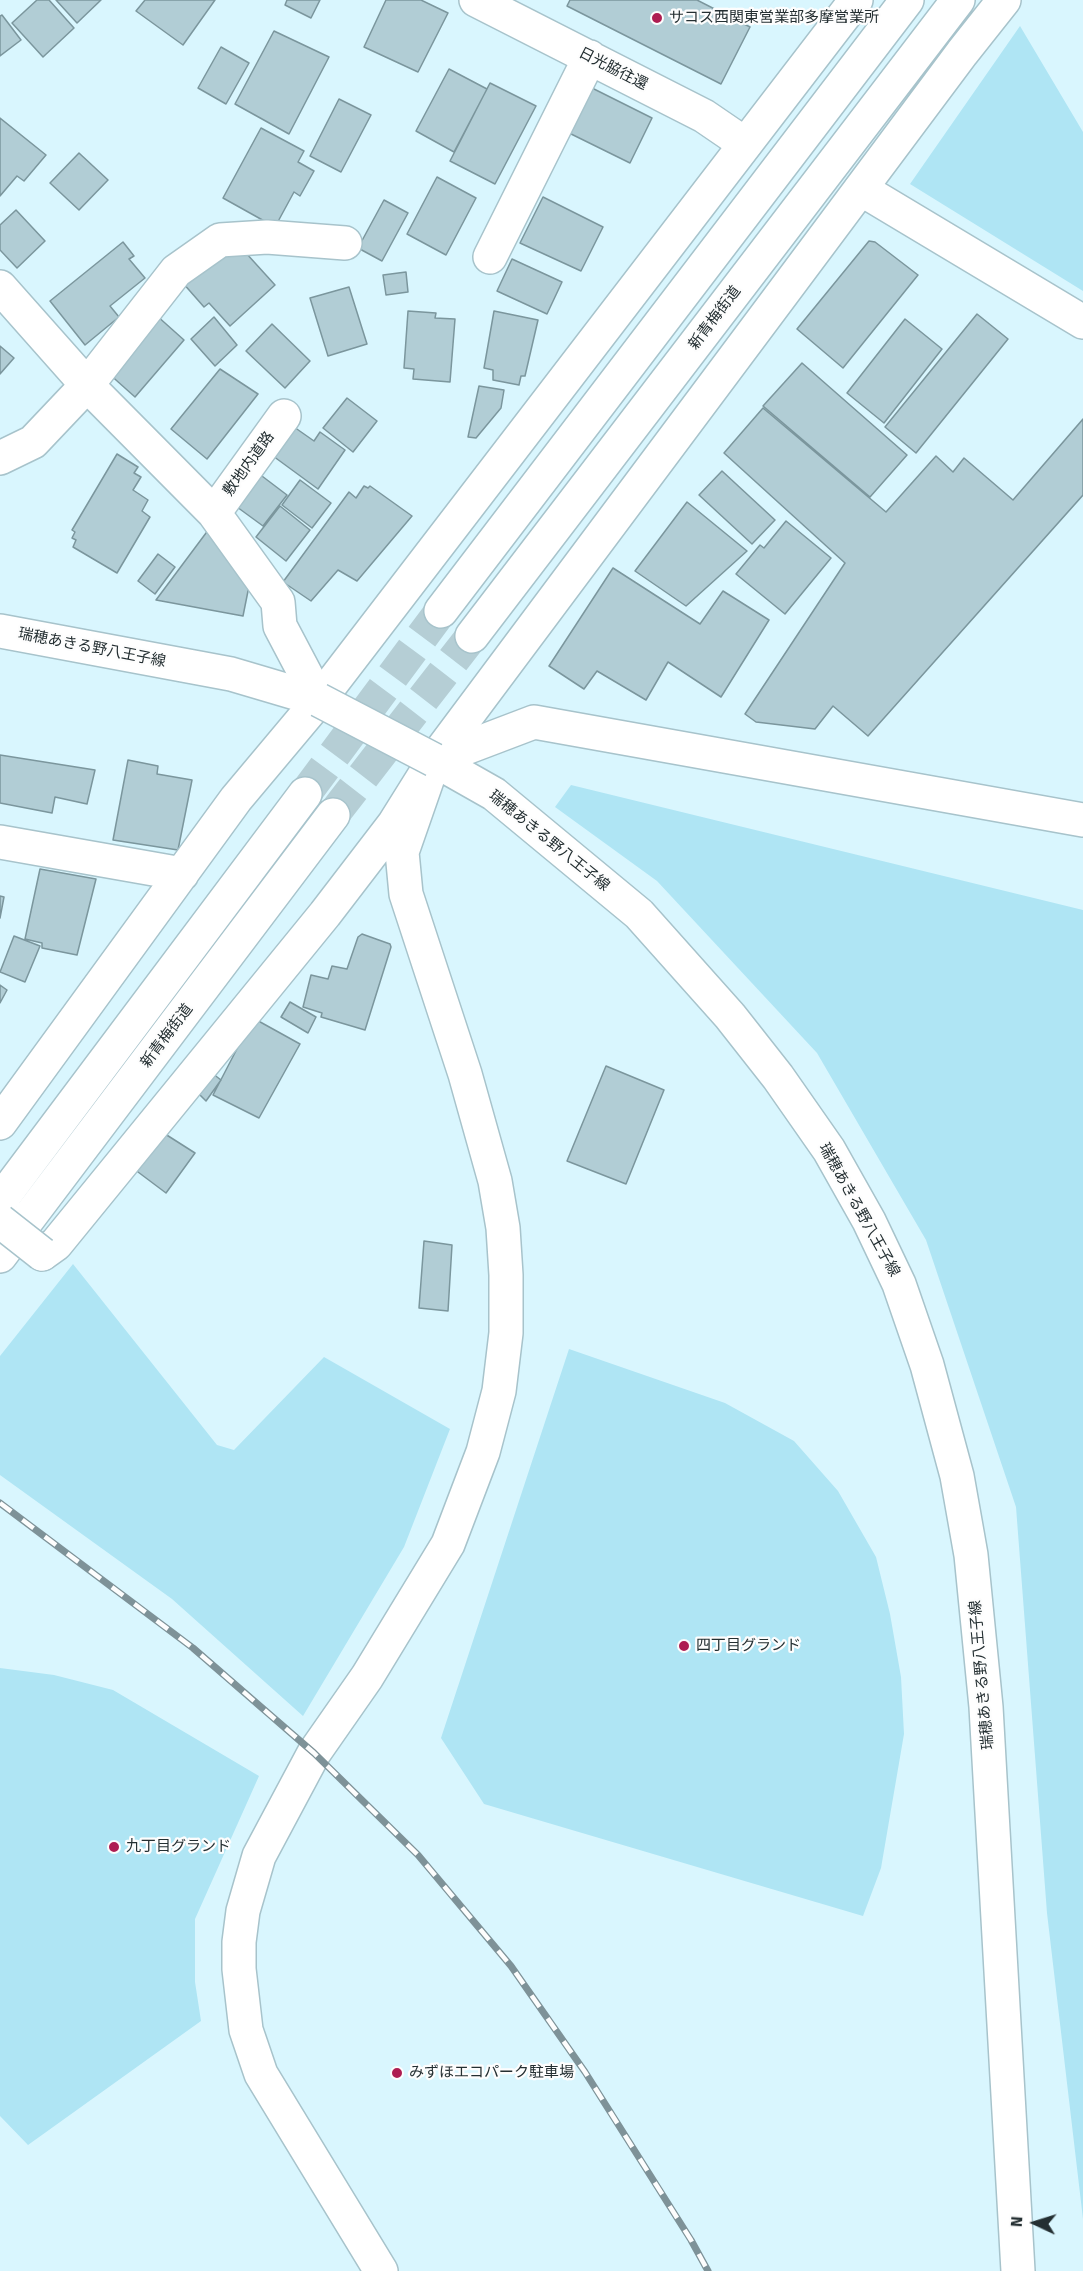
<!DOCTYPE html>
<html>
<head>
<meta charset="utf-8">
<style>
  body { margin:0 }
  #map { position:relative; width:1083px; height:2271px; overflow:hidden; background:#d9f6fe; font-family:"Fira Sans",sans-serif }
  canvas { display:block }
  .north { position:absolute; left:1005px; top:2193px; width:60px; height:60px; -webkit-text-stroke:4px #fdfdfd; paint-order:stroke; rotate:274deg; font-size:16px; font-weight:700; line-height:24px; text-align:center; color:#242f32 }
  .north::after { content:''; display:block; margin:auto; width:21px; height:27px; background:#242f32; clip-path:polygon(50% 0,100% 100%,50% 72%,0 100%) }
</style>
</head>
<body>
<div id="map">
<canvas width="1083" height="2271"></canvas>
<div class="north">N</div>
</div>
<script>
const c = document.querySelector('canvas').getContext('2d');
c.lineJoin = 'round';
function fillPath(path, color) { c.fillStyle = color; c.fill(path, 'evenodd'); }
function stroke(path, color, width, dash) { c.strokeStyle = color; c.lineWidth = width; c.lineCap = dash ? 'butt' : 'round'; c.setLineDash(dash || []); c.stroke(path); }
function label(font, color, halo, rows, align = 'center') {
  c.font = font + ' "Fira Sans","Noto Sans JP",sans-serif'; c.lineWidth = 4.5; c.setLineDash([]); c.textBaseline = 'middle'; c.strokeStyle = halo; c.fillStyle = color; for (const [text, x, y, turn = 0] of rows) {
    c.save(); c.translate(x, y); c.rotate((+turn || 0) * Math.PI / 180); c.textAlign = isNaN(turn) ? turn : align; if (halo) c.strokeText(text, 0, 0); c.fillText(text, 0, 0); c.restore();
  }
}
const green = new Path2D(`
  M1020,26L1083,132V291L910,184Z
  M571,785L1083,910V2219L1047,1913L1016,1507L926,1240L817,1053L657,881L555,807Z
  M73,1264L217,1445L234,1450L324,1357L450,1429L404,1547L303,1716L172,1599L0,1475V1356Z
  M569,1349L725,1403L794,1441L838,1491L876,1557L890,1614L901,1677L904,1734L881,1868L863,1916L484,1804L441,1738Z
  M0,1668L54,1675L113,1690L259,1776L195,1919V1982L201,2021L28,2145L0,2116Z`);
const building = new Path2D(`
  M37,0H49L74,28L43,57L12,23Z
  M56,0H101L77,23Z
  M145,0H215L183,45L136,11Z
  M287,0H320L311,18L285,5Z
  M386,0H421L448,13L418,72L364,47Z
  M570,0H697L750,27L721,84L567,6Z
  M2,15L21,40L0,56V16Z
  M274,31L329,57L289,134L235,104Z
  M221,47L249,63L226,104L198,88Z
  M449,69L487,89L454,152L416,131Z
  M490,83L536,106L495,184L450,161Z
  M588,86L652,118L630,163L565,131Z
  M339,99L371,115L341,172L310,156Z
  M0,118L46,155L24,181L17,176L0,196Z
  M261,128L304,151L298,162L314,171L300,196L294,192L275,227L223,198Z
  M79,153L108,180L79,210L50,183Z
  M437,177L476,198L446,255L407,234Z
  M543,197L603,227L581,271L520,243Z
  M384,200L408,213L382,261L358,248Z
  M16,210L45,241L17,268L0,250V225Z
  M869,241L875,242L918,275L843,368L797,329Z
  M123,242L134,256L129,259L145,278L110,306L119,317L85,345L50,301Z
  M236,242L275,285L230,326L209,303L204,307L182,282Z
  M512,259L562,282L547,314L497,291Z
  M406,272L408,292L386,295L383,275Z
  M349,287L367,344L328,356L310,298Z
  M408,311L436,313L435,318L455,319L450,382L413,379L414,369L404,368Z
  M494,311L538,320L525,376H521L519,385L493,380V370L484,368Z
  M977,314L1008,339L916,453L885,427Z
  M156,315L184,340L135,397L107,372Z
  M214,317L237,345L215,366L191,339Z
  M905,319L942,349L884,423L847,393Z
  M272,324L310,361L285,388L246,351Z
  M0,346L14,358L0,374Z
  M802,363L907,455L870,497L763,406Z
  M220,369L258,394L207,459L171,429Z
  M479,386L504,390L501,408L476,438L468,437Z
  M347,398L377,421L353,452L323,428Z
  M763,408L886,512L936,456L953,472L964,458L1013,500L1083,419V495L868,736L833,706L815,729L756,722L745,714L845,563L724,453Z
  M294,427L314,441L320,432L345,450L318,489L273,456Z
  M117,454L138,467L134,473L141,477L133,490L148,500L142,511L150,517L117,573L73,547L76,540L72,538L75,532L72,530Z
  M254,470L287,495L263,526L237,507Z
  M722,471L775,520L752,544L699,495Z
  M300,480L331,503L312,528L282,505Z
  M364,486L368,488L370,486L412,516L357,581L338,570L311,601L283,582L349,492L356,498Z
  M687,502L747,551L686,606L635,571Z
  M280,506L310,530L286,561L256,537Z
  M786,521L831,558L785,614L736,574L760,545L764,548Z
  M209,529L250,581L243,616L156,600Z
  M158,554L175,567L155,594L138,581Z
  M613,568L700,624L723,591L769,620L721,697L668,662L646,700L597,671L584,689L549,666Z
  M0,755L95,770L87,804L55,797L52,813L0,803Z
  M128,760L158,766L157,774L192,780L178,850L113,840Z
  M40,869L96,879L77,955L42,948V943L25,939Z
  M0,896L4,897L0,918Z
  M362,934L390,944L391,947L365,1030L321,1017L322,1013L303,1007L311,975L328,979L332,966L347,969L358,937Z
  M14,936L40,946L25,982L0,972Z
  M0,985L7,990L0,1003Z
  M290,1002L316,1017L308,1033L281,1017Z
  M253,1018L300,1044L259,1118L213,1095Z
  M606,1066L664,1090L626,1184L567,1161Z
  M208,1070L221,1080L206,1101L195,1090Z
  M162,1132L195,1153L166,1193L134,1169Z
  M424,1241L452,1245L448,1311L419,1308Z`);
const majorTunnel = new Path2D(`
  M305,794L441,611
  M333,815L472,636`);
const minor = new Path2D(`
  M476,0L704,116L745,144
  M861,189L1083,322
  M490,257L590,57
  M0,287L87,385L214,513L278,602L280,626L319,700L236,799L0,1123
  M0,458L33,442L87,385L176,271L220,240L267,237L345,243
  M214,513L284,416
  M0,842L182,874
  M42,1254L56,1244L325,914L394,824L434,760L534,722L1083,820
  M381,2271L261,2074L246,2030L239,1969V1942L243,1911L259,1856L314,1753L367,1677L448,1544L483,1452L499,1391L506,1333V1275L503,1228L495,1181L465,1074L406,894L402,852L434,760`);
const major = new Path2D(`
  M1004,0L962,53L434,760L494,794L639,914L730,1016L778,1077L829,1150L869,1221L899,1284L927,1365L957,1476L971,1555L986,1707L1018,2271
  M441,611L907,0
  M0,631L231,674L319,700L856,0
  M472,636L958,0
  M0,1201L305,794
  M0,1256L333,815`);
const rail = new Path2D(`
  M0,1503L193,1648L314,1753L418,1855L511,1966L585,2072L691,2240L708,2271`);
const minorBridge = new Path2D(`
  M0,1221L42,1254`);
const majorBridge = new Path2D(`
  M319,700L434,760`);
const markers = [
  [657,18,6,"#ae1d52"],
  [684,1646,6,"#ae1d52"],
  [114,1847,6,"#ae1d52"],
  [397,2073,6,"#ae1d52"]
];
const poiNames = [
  ["サコス西関東営業部多摩営業所",669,18],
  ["四丁目グランド",696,1646],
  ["九丁目グランド",126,1847],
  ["みずほエコパーク駐車場",409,2073]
];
const streetNames = [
  ["日光脇往還",613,69,27],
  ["新青梅街道",715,318,-53],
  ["敷地内道路",249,464,-54],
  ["瑞穂あきる野八王子線",92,648,11],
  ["瑞穂あきる野八王子線",549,841,39],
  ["新青梅街道",167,1036,-53],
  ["瑞穂あきる野八王子線",859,1210,61],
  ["瑞穂あきる野八王子線",982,1675,-95]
];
fillPath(green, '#afe5f4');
fillPath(building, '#b1cdd5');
stroke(building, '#7b969d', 1.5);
stroke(majorTunnel, '#b5ced5', 33, [33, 16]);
stroke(minor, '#a7c3cb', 36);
stroke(major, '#a7c3cb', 36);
stroke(minor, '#fff', 33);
stroke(major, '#fff', 33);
stroke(rail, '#7e9298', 7);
stroke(rail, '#fdfdfd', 4.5, [14]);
stroke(minorBridge, '#a7c3cb', 36, []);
stroke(majorBridge, '#a7c3cb', 36, []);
stroke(minorBridge, '#fff', 33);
stroke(majorBridge, '#fff', 33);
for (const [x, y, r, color] of markers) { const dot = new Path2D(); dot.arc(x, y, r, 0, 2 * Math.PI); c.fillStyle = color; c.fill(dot); stroke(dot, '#fdfdfd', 2); }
label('15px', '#242f32', '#fdfdfd', poiNames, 'left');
label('15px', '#242f32', '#fdfdfd', streetNames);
</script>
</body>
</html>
